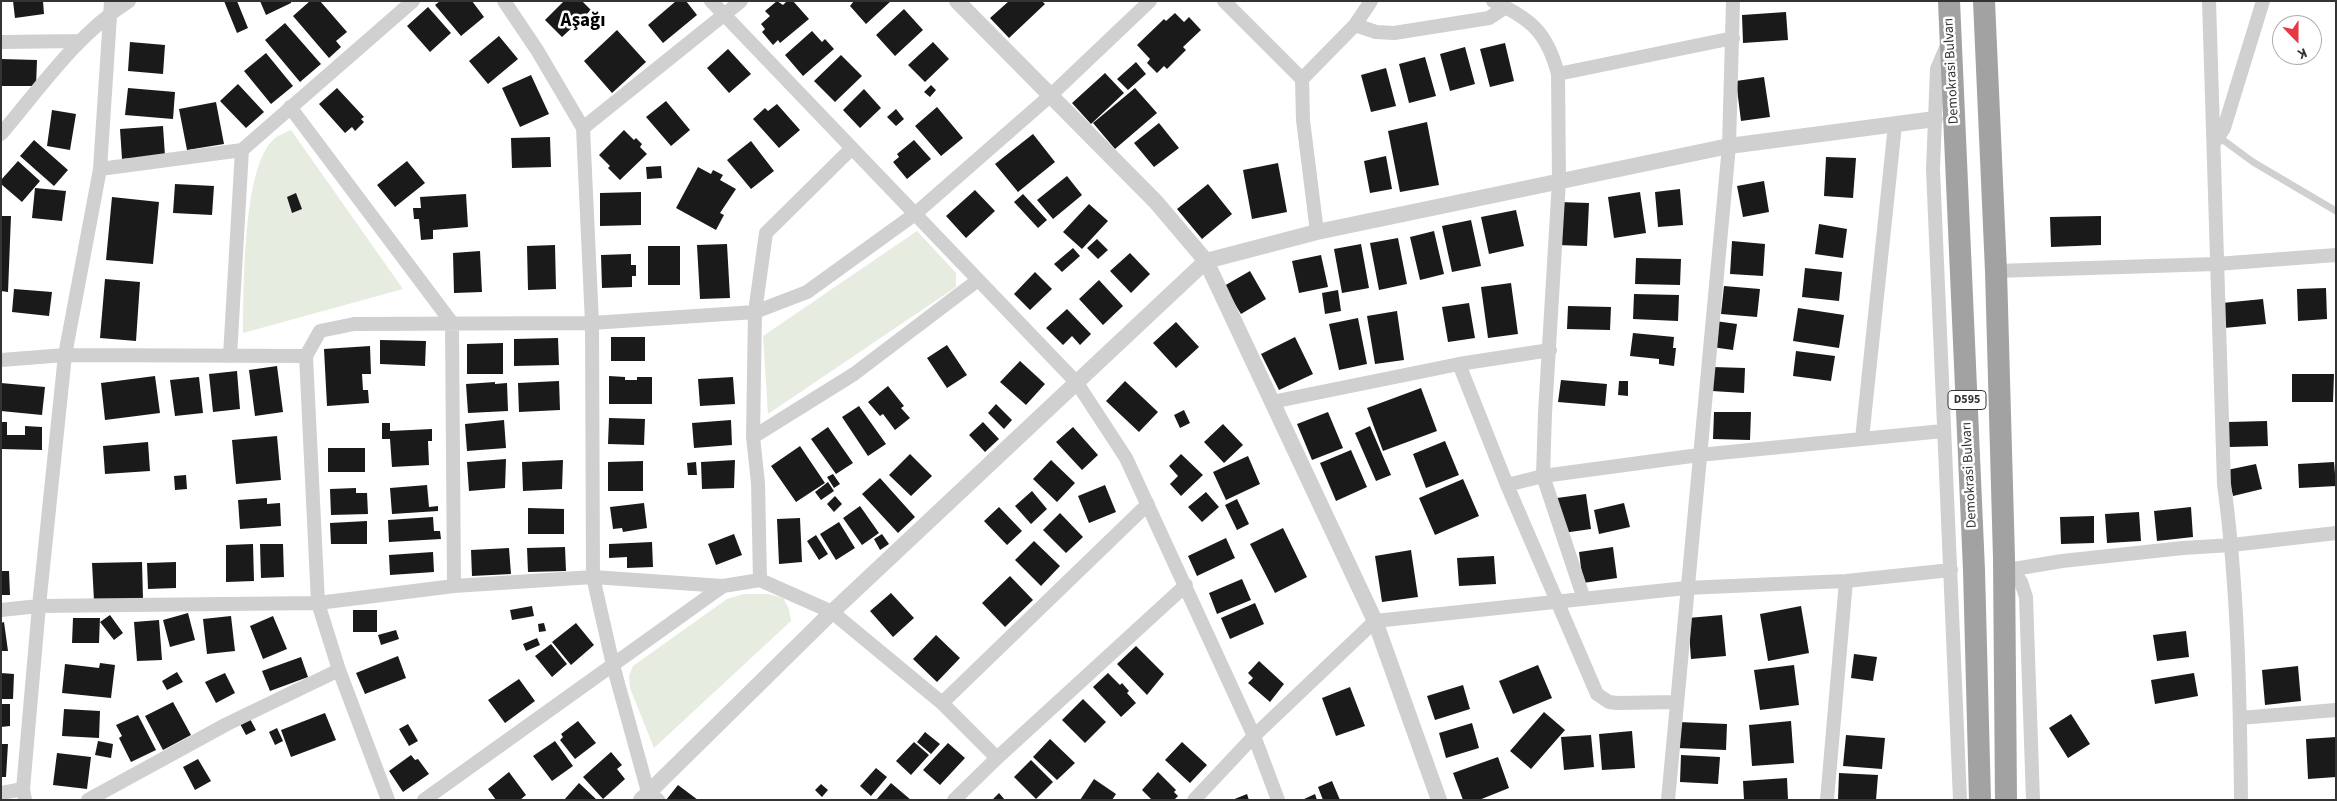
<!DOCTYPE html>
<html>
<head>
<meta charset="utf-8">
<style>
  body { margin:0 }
  #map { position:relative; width:2337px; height:801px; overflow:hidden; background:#fff; font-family:"Source Sans 3",sans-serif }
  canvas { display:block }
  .frame { position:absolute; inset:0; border:2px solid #333; pointer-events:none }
  .north { position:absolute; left:2272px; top:15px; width:50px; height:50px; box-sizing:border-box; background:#fff; border:1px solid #adadad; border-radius:50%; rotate:158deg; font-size:14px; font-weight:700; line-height:20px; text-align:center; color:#333 }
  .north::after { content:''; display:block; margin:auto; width:18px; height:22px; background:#e63946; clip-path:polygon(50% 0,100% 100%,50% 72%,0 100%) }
</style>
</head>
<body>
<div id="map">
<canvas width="2337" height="801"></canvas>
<div class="frame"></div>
<div class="north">K</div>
</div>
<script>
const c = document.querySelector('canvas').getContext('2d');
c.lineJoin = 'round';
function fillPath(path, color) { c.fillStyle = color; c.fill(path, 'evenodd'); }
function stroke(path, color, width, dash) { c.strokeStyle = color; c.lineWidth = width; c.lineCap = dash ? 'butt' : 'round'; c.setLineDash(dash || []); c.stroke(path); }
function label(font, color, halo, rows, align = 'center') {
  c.font = font + ' "Source Sans 3",sans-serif'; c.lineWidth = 5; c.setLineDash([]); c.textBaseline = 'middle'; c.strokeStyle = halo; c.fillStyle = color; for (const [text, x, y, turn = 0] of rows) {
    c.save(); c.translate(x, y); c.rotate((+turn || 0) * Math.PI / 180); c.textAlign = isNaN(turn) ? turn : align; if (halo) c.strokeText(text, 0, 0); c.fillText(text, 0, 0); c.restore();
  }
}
const green = new Path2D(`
  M291,130L403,289L243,333C244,290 242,167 274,139C278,135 285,133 291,130Z
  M917,231L956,273V287L768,414L763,336Z
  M744,594H768L783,598L789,609L791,621L654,748L630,688L629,676L633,666L727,599Z`);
const building = new Path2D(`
  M13,1H43L44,14L15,18Z
  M224,1H237L248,28L237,33Z
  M260,1H291V3L266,15Z
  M310,1H320L347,32L336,41L341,47L329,58L293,16Z
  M440,1H472L484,17L461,36L435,5Z
  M564,1H582L591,10L562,37L545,20Z
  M676,1H686L697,15L663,43L648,25Z
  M777,1L783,5L787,1H793L809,19L780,43L778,40L773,45L762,32L765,29L761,24L770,16L765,11Z
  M854,1H891L866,24L850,6Z
  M1009,1H1042L1045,4L1009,38L990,18Z
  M428,7L451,33L430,52L407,26Z
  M904,9L923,30L895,56L876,35Z
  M1786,12L1788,40L1743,43L1742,15Z
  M1175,13L1184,22L1189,17L1201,30L1183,47L1186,50L1167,69L1164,66L1157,73L1147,63L1150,59L1137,45L1164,19L1166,21Z
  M285,23L321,64L300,82L265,40Z
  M617,30L646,62L612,93L584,61Z
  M812,31L822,42L825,39L834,49L803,76L785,55Z
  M499,36L518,59L488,84L469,61Z
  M130,42L165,45L163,74L128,71Z
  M933,42L949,59L925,82L908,65Z
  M1505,43L1514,81L1490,87L1480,49Z
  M1465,47L1475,84L1450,91L1440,54Z
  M728,49L751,74L729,93L707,68Z
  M266,53L293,86L271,104L244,71Z
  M841,55L862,76L835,102L814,81Z
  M1425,57L1436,96L1409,103L1399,64Z
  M1,59L37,60L36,86H1Z
  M1136,62L1146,74L1128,90L1117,79Z
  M1386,68L1396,106L1371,112L1361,75Z
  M1105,73L1124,93L1091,124L1072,103Z
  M531,75L549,114L520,127L502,88Z
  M1764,77L1770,117L1741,121L1736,81Z
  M238,84L264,112L246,128L220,101Z
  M931,85L936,90L930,97L924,92Z
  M128,88L175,92L173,119L125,115Z
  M337,88L364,117L361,119L364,122L355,131L352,127L345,133L319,104Z
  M1135,88L1157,113L1115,149L1093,123Z
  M864,89L881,108L860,128L843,110Z
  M666,101L690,130L671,146L646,117Z
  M216,102L224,144L187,150L179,109Z
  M777,104L800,130L779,148L753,119L765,108L768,111Z
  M937,107L963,138L941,156L915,126Z
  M896,109L904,119L896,126L887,117Z
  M52,110L76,114L70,150L47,146Z
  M1427,122L1439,185L1400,192L1388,131Z
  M1159,123L1179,148L1154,167L1134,143Z
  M163,126L165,156L122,159L120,129Z
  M624,130L634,140L636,138L642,144L640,147L647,154L620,180L608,168L610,166L599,155Z
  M1033,134L1055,162L1018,192L995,164Z
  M550,137L551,167L512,168L511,138Z
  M34,140L68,170L54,186L20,156Z
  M914,140L931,159L907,179L893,162L899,157L897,154Z
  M751,141L774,171L751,189L727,160Z
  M1386,156L1392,189L1370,193L1364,161Z
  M1826,157L1856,158L1853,198L1824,196Z
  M18,161L40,181L22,202L1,184V180Z
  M407,161L425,183L395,207L377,185Z
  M1278,163L1287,212L1252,219L1243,170Z
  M661,166L662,178L647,179L646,167Z
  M698,167L711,174L713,170L723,175L720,180L736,189L720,213L724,215L716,230L676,208Z
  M1067,176L1082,195L1053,219L1037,200Z
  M1764,181L1769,212L1743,217L1737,186Z
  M175,184L214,186L212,215L173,213Z
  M1208,184L1232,214L1202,239L1177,209Z
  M35,188L66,191L62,221L32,218Z
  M1680,189L1683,225L1658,227L1655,192Z
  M975,190L995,211L966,238L946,216Z
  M641,192V225L600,226V193Z
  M1640,192L1646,233L1614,238L1608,197Z
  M296,193L302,209L292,213L287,197Z
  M466,194L468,227L433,230V239L421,240L419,219H414L413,208H421L420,197Z
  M1023,194L1047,220L1038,228L1014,202Z
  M112,197L159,202L153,264L106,260Z
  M1559,202L1589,203L1587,246L1557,245Z
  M1089,204L1108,221L1082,249L1063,232Z
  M1516,210L1524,246L1489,254L1481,217Z
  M1,216H11L8,292L1,291Z
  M2101,216V245L2051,247L2050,217Z
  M1471,220L1481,266L1452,272L1442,226Z
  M1819,224L1847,229L1843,258L1815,254Z
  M1434,231L1444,274L1420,280L1410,237Z
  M1398,238L1407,284L1379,290L1370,243Z
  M1097,239L1108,250L1098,259L1087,248Z
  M1732,241L1765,244L1763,276L1730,274Z
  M727,244L730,298L700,299L697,245Z
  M1361,244L1369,288L1342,293L1334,249Z
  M555,245L556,289L528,290L527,246Z
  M648,246H680V285H648Z
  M1073,248L1080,256L1062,272L1054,264Z
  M480,251L482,292L454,293L453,253Z
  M1130,253L1150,274L1131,293L1110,271Z
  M631,254V265H636V276H632V287L602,288L601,255Z
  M1321,255L1328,287L1299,293L1292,261Z
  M1636,258L1681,259L1680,285L1635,284Z
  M1805,268L1842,272L1839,301L1802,297Z
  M1250,271L1266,299L1241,314L1224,286Z
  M1035,272L1052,289L1030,310L1014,294Z
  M105,279L140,282L136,341L100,338Z
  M1099,280L1123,306L1103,325L1079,299Z
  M1511,283L1518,334L1488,338L1481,287Z
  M1724,286L1760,289L1757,317L1721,314Z
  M2326,288L2327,319L2298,321L2297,289Z
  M14,289L52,292L49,316L12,312Z
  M1338,290L1341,311L1325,314L1322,293Z
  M1634,294L1679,295L1678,321L1633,319Z
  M2263,299L2266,324L2224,328L2222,303Z
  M1469,303L1475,338L1448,342L1442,307Z
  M1568,306L1611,307L1610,330L1567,329Z
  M1798,308L1844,315L1839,348L1793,341Z
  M1067,309L1091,334L1080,345L1072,336L1063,345L1046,328Z
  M1397,311L1404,360L1375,364L1367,316Z
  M1358,318L1367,364L1339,370L1329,324Z
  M1715,321L1737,324L1733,350L1712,347Z
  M1176,322L1199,347L1176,368L1153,343Z
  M1633,333L1674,337L1673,348H1676L1674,366L1659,364V359L1630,356Z
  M611,337H645V361H611Z
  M1295,337L1313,374L1279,390L1261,354Z
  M558,338L559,365L514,366V339Z
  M380,340L426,341L425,366L380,364Z
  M503,343V374H467V344Z
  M947,345L967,375L947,388L927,358Z
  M370,346L371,374H362L363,390H368L369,403L327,406L324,349Z
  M1796,351L1835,356L1831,381L1793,376Z
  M1020,361L1045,384L1026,405L1000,382Z
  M277,366L283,412L255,416L249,370Z
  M1713,367L1745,368L1744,393L1712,391Z
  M237,371L240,409L213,412L209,374Z
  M2292,374H2334L2333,402H2292Z
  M155,376L160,413L105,420L101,383Z
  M609,376L625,377V380H637V377H652V404H609Z
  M199,377L203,413L175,416L170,380Z
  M733,377L735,404L700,406L698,379Z
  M1561,380L1607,384L1605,406L1558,402Z
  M559,381L560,410L519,412L518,383Z
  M1125,381L1158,412L1139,432L1106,401Z
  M1619,381H1628V396L1618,395Z
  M495,382V384L507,383L508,411L468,413L466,384Z
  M1,383L45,387L42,415L1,411Z
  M888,386L904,406L901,408L910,418L895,430L883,414L880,416L868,402Z
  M1421,388L1437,431L1383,451L1367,408Z
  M996,404L1012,420L1004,429L988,413Z
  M859,406L886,444L868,456L842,417Z
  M1184,410L1190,423L1180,428L1174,415Z
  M1328,412L1343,448L1312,460L1297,424Z
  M1714,412H1751L1750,440L1713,439Z
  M609,418L645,419L644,445L608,444Z
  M504,420L506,448L467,451L465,424Z
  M731,420L732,445L694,448L692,423Z
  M2267,421L2268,446L2229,447L2228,422Z
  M1,422H7V435H25V426L42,427V450L1,449Z
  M983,422L999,439L985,452L969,435Z
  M382,423H390V431L432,429V441H428L429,465L392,467L390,439H382Z
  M1223,424L1243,445L1224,463L1204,442Z
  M1370,426L1391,475L1376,481L1355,433Z
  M828,427L853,463L836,474L811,439Z
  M1073,427L1098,455L1082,470L1056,442Z
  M277,436L281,480L236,484L232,440Z
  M1445,441L1459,475L1426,488L1413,454Z
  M148,442L150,471L105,474L103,446Z
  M800,446L825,483L796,502L771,466Z
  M328,448H365V472H328Z
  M1351,450L1367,487L1336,501L1320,463Z
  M910,454L932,476L911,496L889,475Z
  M1181,454L1203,475L1181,496L1170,484L1178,476L1169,466Z
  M1248,456L1260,484L1226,500L1213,472Z
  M506,459L505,488L469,491L467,462Z
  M563,460L562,489L523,491L522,462Z
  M735,460L734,488L702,489L701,462Z
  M1051,460L1075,483L1057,502L1033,479Z
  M643,461V491H608V462Z
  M696,462L697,475H688L687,463Z
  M2334,462L2336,486L2299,488L2298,464Z
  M2256,464L2262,489L2233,496L2227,470Z
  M833,474L840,484L834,488L827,477Z
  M186,475L187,489L175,490L174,476Z
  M880,478L915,517L898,533L862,494Z
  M1463,479L1479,516L1435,535L1419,498Z
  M828,482L834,491L821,500L815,492Z
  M427,485L429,507L438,506V511L392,514L390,488Z
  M1105,485L1116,512L1089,523L1078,496Z
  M356,488V493H367L368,514L331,515L330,489Z
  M1032,491L1047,509L1031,524L1015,506Z
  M1206,492L1219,507L1202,522L1188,507Z
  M1586,494L1591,529L1563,533L1557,498Z
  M835,496L842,504L834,512L827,504Z
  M267,498V504L280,503L281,526L240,529L238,500Z
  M1237,499L1249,524L1237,530L1225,505Z
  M644,503L647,528L623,532L622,528L613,529L610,507Z
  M1624,503L1630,527L1599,534L1594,510Z
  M860,506L879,533L862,545L843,518Z
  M999,507L1022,531L1007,545L984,521Z
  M2191,507L2193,537L2157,541L2154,511Z
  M528,508L564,509V534H528Z
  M2139,512L2141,541L2107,543L2105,514Z
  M1060,513L1083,537L1066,553L1043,530Z
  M2094,516V543L2061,544L2060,517Z
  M433,517L434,531H440L441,539L389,542L388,520Z
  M800,518L802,562L779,564L777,519Z
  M367,521V544H331L330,523Z
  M839,522L855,548L836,560L820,534Z
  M1283,528L1307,577L1275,593L1250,544Z
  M734,534L742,555L716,565L708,544Z
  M882,534L889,544L880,550L874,539Z
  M816,535L828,554L819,560L807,541Z
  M1226,538L1235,558L1197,576L1188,556Z
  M1034,541L1060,566L1041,586L1015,560Z
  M652,542L653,567L627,568V557L609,558V544Z
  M253,544L254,581L226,582V545Z
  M260,544H283L284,577L261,578Z
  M565,547L566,571L528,572L527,548Z
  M1613,547L1617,578L1583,583L1579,552Z
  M509,548L511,574L472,576L471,550Z
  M1411,550L1418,597L1382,602L1375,556Z
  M433,552L434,572L390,575L389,555Z
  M1494,556L1496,584L1459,586L1457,558Z
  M142,562L143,599L94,601L92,563Z
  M176,562V588L148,589L147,563Z
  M1,571H9L10,595H1Z
  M1010,576L1033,600L1005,627L982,603Z
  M1242,579L1251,600L1217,614L1209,593Z
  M891,593L914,618L893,637L870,611Z
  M1255,603L1264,624L1230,639L1221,618Z
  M532,606L534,616L512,620L510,610Z
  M1801,606L1809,653L1768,661L1760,614Z
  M353,610H377V632H353Z
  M188,613L195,640L170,647L163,620Z
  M110,615L123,633L114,640L100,622Z
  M1722,615L1726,656L1691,659L1688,618Z
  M231,616L235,651L207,654L203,619Z
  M273,616L287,649L263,659L250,626Z
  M73,618H100L99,643H72Z
  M159,620L162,660L137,661L134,622Z
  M4,622L8,651H1V623Z
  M544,623L546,631L539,632L538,624Z
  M576,623L594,645L571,665L552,642Z
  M396,630L399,639L381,645L378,635Z
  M2186,631L2189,657L2157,661L2153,635Z
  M936,635L960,658L937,682L913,659Z
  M537,638L540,645L526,651L523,644Z
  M551,644L567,664L552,677L535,656Z
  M1136,646L1164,674L1147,695L1117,664Z
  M1854,654L1877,657L1873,681L1851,678Z
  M398,656L406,678L365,694L356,673Z
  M301,657L308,677L270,691L262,671Z
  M1259,661L1284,684L1270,702L1248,683L1253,678L1248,673Z
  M100,663L115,665L111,698L62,693L65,664L99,668Z
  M1538,665L1552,698L1513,714L1499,681Z
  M1794,665L1799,705L1760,710L1754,670Z
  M2298,666L2301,701L2265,705L2262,670Z
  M177,672L183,682L167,690L162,681Z
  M1,673L14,674L13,699H1Z
  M225,673L235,693L216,703L205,682Z
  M1108,673L1120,685L1122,683L1129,691L1127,693L1136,703L1121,717L1093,687Z
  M2194,673L2198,696L2155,704L2151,680Z
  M519,679L535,701L505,723L488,700Z
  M1463,685L1470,709L1435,720L1427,696Z
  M1350,687L1365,726L1336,736L1322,698Z
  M1083,699L1106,722L1085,743L1062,720Z
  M173,702L191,735L163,750L145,716Z
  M1,704H10V726L1,727Z
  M64,709L100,711L99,738L62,736Z
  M1544,712L1565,730L1531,769L1510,751Z
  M325,713L336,740L291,757L281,730Z
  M2071,714L2090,744L2068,758L2049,728Z
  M138,715L156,750L131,762L119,738L122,736L116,725Z
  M249,717L256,730L246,735L239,722Z
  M578,721L596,743L575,759L560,740L563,737L561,734Z
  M1791,721L1794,763L1752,766L1749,725Z
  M1678,722L1727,724L1726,750L1677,748Z
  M1472,723L1479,748L1446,758L1439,733Z
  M408,724L418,741L409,746L399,729Z
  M277,728L283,741L275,745L269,732Z
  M1632,731L1635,768L1602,770L1599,734Z
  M925,732L940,744L931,754L917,742Z
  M1591,735L1594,767L1564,770L1561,737Z
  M1846,735L1885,738L1882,769L1843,766Z
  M2336,737V777L2308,779L2306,739Z
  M1050,739L1075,763L1057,780L1033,757Z
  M98,741L113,744L111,758L95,755Z
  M555,741L573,766L552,781L533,756Z
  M914,742L929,755L911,775L896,761Z
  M1182,742L1207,765L1190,783L1165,760Z
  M948,743L965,758L940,785L923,770Z
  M1,744H8L6,777H1Z
  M611,752L622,765L617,769L625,779L603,799L583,777Z
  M57,753L91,757L87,789L53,785Z
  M411,755L415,760L418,759L429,774L403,792L389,771Z
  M1681,755L1720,757L1718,784L1680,782Z
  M1498,757L1509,788L1479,800H1463L1453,773Z
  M198,759L211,781L195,790L183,767Z
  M1031,760L1053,782L1036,799L1014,777Z
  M876,768L887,777L871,796L860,786Z
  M509,772L526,795L520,800H496L488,789Z
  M1158,772L1176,790L1174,792L1178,796L1174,800H1152L1142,790Z
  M1839,773L1878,775L1876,800H1838Z
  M1787,778L1788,800H1744L1743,781Z
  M1094,779L1116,794L1112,800H1080Z
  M1332,781L1340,800H1323L1318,787Z
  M579,783L597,800H564Z
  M891,783L911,800H876Z
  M821,784L828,790L822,797L815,790Z
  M678,785L698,800H666Z
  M999,793L1005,800H992Z
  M1247,794L1249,800H1232Z
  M1315,794L1317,800H1302Z`);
const service = new Path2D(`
  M2219,137L2253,162L2336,211`);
const minor = new Path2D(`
  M504,1L537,50L583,128L592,323L593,577L613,665L648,792L658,800
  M711,1L1077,383L1126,458L1254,736L1278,800
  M1224,1L1302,79
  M1493,1C1531,19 1547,32 1558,74L1559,181L1545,413L1543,476L1584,599
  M2209,1L2224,484C2238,589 2240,695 2241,800
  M1355,25L1376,32L1394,33L1489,18L1506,7
  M1,42L80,41
  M1948,43L1937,69L1933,169L1960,800
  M1558,74L1733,38
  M290,107L452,323L454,586
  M583,128L741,1
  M1,134C41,87 77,34 129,1
  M2214,143L2224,128L2263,1
  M100,169L242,150
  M1317,232L1303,120L1302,79L1355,25L1371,1
  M1996,271L2216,264L2336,255
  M230,356L242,150L413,1
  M1,360L65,355L306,356
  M1459,364L1507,485L1597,694L1609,702L1617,703L1676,702
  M1272,402L1459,364L1550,350
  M753,437L854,374L978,280
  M1862,439L1895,125
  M1507,485L1543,476L1699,455L1943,431
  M2008,563L2021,582L2026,597L2033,800
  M2014,569L2062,561L2183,548L2232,545L2336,533
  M760,580L758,483L753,437L755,312L766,233L851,149
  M1,610L39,606L318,603L454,586L593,577L723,586L760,580L832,612L942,703L997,758
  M942,703L1148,504
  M2240,718L2336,710
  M1,793L23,789
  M25,800L23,789L39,606L65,355L100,169L111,1
  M88,800L227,724L339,670
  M388,800L339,670L318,603L306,356L320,331L354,324L592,323L755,312L807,292L915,214L1051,95L1150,1
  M424,800L723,586
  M954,800L997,758L1186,585
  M1194,800L1254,736L1375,621L1686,588L1846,581L1951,570
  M1668,800L1729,146L1733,1
  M1827,800L1846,581`);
const tertiary = new Path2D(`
  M957,1L1156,202L1206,261L1375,621L1439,800
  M641,800L832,612L1206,261L1317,232L1729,146L1935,119`);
const trunk = new Path2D(`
  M1949,1L1974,570L1980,800
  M1984,1L1996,271L2004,558L2006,800`);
const shields = [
  [1967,400,38]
];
const shieldNames = [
  ["D595",1967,400]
];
const streetNames = [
  ["Demokrasi Bulvarı",1952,71,-93],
  ["Demokrasi Bulvarı",1970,475,-93]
];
const districtNames = [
  ["Aşağı",583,22]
];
fillPath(green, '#e6ecdf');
fillPath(building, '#1a1a1a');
stroke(service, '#d0d0d0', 7);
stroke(minor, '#d0d0d0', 14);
stroke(tertiary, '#d0d0d0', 16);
stroke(trunk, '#a2a2a2', 22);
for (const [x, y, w] of shields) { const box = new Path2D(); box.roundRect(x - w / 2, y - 9.5, w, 19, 4); c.fillStyle = '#fff'; c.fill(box); stroke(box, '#333', 1); }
label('bold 12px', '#333', null, shieldNames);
label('14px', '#333', '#fff', streetNames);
label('bold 19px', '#000', '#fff', districtNames);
</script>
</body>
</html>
